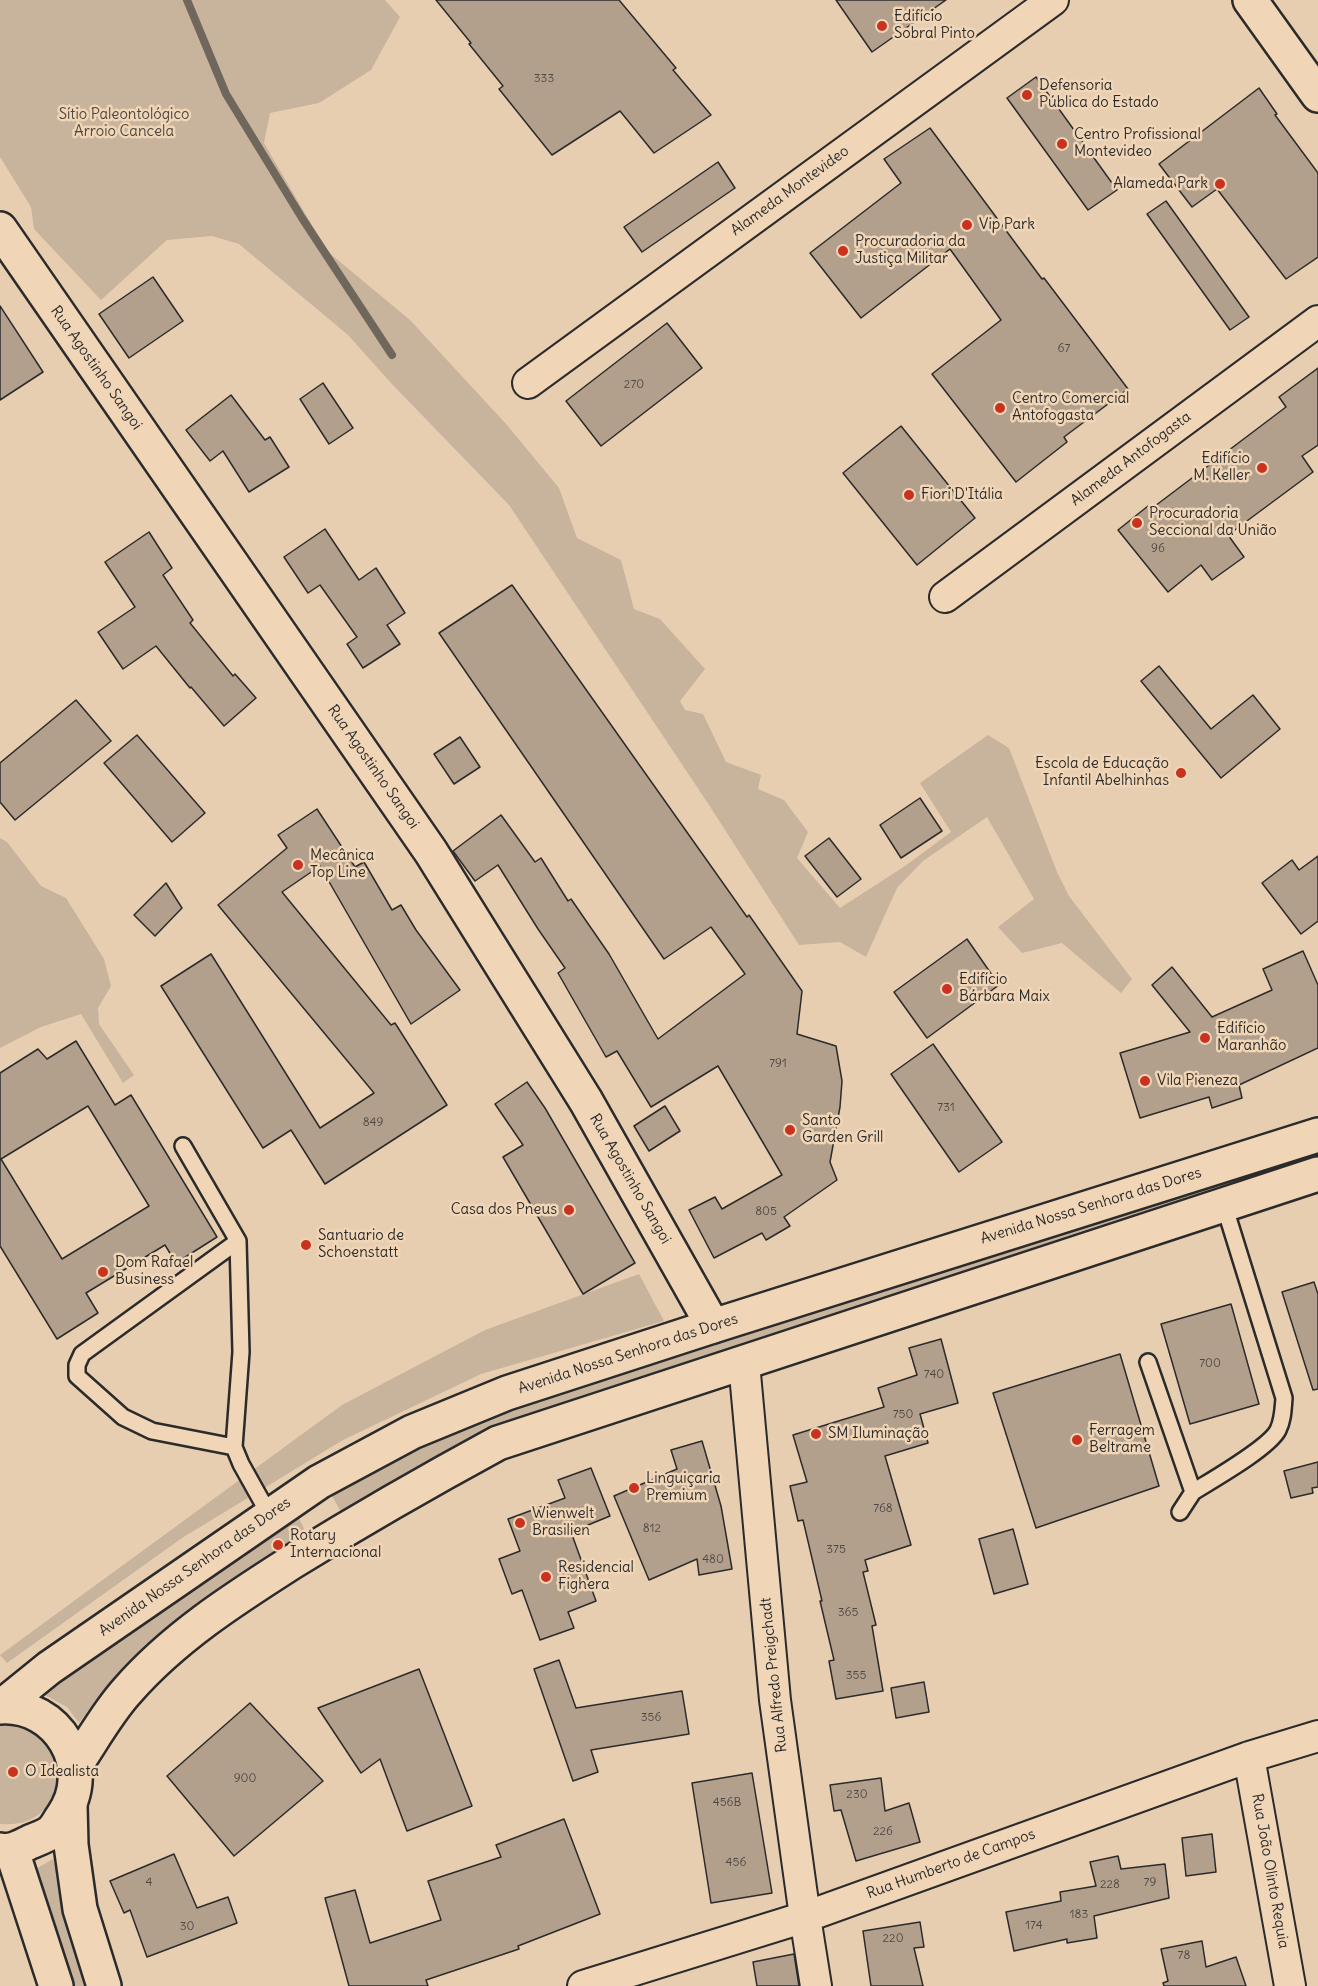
<!DOCTYPE html>
<html>
<head>
<meta charset="utf-8">
<style>
  body { margin:0 }
  canvas { display:block; background:#e8ceb1 }
</style>
</head>
<body>
<canvas width="1318" height="1986"></canvas>
<script>
const c = document.querySelector('canvas').getContext('2d');
c.lineJoin = 'round';
function fillPath(path, color) { c.fillStyle = color; c.fill(path, 'evenodd'); }
function stroke(path, color, width, dash) { c.strokeStyle = color; c.lineWidth = width; c.lineCap = dash ? 'butt' : 'round'; c.setLineDash(dash || []); c.stroke(path); }
function label(font, color, halo, rows, align = 'center') {
  c.font = font + ' Delius,sans-serif'; c.lineWidth = 5; c.setLineDash([]); c.textBaseline = 'middle'; c.strokeStyle = halo; c.fillStyle = color; for (const [text, x, y, turn = 0] of rows) {
    c.save(); c.translate(x, y); c.rotate((+turn || 0) * Math.PI / 180); c.textAlign = isNaN(turn) ? turn : align; if (halo) c.strokeText(text, 0, 0); c.fillText(text, 0, 0); c.restore();
  }
}
const green = new Path2D(`
  M0,0H385L400,17L371,70L319,103L270,113L264,143L327,251L410,320L507,425L559,488L577,538L621,560L634,609L660,619L705,669L680,701L685,710L703,714L726,762L761,775L758,789L784,800L808,832L797,858L840,908L905,866L951,832L920,783L988,735L1009,748L1057,872L1069,896L1132,979L1121,993L1062,943L1022,953L998,927L1034,899L987,817L923,861L897,888L866,957L840,942L799,945L709,805L509,505L391,383L348,335L239,244L212,236L167,240L101,300L34,229L31,207L0,157Z
  M0,838L7,842L41,886L66,898L104,959L111,986L98,1008L99,1024L134,1075L123,1083L81,1014L41,1027L0,1048Z
  M1318,1150V1160L583,1395L506,1425L416,1467L341,1512L332,1496L407,1453L507,1410L579,1383Z
  M639,1274L664,1321L481,1374L343,1440L182,1538L7,1663L0,1655L342,1405L485,1330Z
  M298,1516L307,1535L141,1655L95,1701L79,1723L67,1707L41,1693L128,1636L181,1594Z
  M0,1726C6,1726 13,1725 19,1726C80,1736 69,1831 0,1824Z
  M53,1859L89,1986H72L34,1870Z`);
const stream = new Path2D(`
  M187,0L226,94L302,218L392,355`);
const building = new Path2D(`
  M436,0H619L676,68L673,70L711,115L654,153L620,111L552,155L499,89L503,86L469,44L471,43Z
  M836,0H946L872,52Z
  M1036,77L1117,190L1088,210L1007,98Z
  M1259,88L1277,114L1275,115L1318,173V257L1286,279L1217,189L1192,207L1159,164Z
  M930,128L1042,279L1044,278L1128,389L1064,437L1067,442L1016,482L932,374L1001,320L950,249L861,318L810,253L901,183L884,159Z
  M718,162L735,188L642,252L624,227Z
  M1166,201L1249,317L1230,330L1147,214Z
  M153,277L183,321L129,358L99,314Z
  M0,306L43,372L0,400Z
  M667,323L702,368L601,446L566,401Z
  M1318,368V445L1302,456L1313,472L1228,535L1244,557L1212,580L1201,565L1168,592L1118,530L1148,506L1151,509L1286,407L1279,397Z
  M323,383L353,428L329,444L300,399Z
  M231,395L265,440L270,437L289,467L249,492L223,451L210,461L186,430Z
  M901,426L975,518L917,565L843,473Z
  M325,529L359,580L376,568L405,613L387,625L400,644L363,668L347,644L357,637L320,585L308,593L284,557Z
  M149,532L172,568L163,575L193,620L190,623L233,676L235,674L256,698L224,726L191,687L190,688L156,646L123,669L98,632L135,607L105,562Z
  M512,585L747,917L749,915L802,991L797,1034L836,1046L842,1081L840,1107L830,1162L837,1180L784,1217L790,1226L766,1240L762,1233L714,1258L689,1210L715,1197L722,1209L782,1175L718,1066L651,1107L617,1051L606,1057L558,973L565,968L538,929L498,865L475,881L453,851L501,815L535,862L541,858L568,901L571,899L609,954L658,1039L745,974L711,927L664,959L439,633Z
  M1159,666L1211,729L1253,695L1280,729L1221,778L1141,681Z
  M76,700L111,741L15,820L0,802V763Z
  M137,735L205,813L172,842L104,763Z
  M460,737L480,767L454,784L434,754Z
  M920,798L942,831L901,858L880,825Z
  M317,809L355,867L364,862L392,910L401,905L416,930L460,990L411,1024L320,866L282,892L391,1025L395,1023L447,1105L325,1184L291,1130L263,1148L161,986L211,954L320,1128L374,1093L218,905L287,848L278,835Z
  M829,838L861,879L837,897L805,856Z
  M1318,856V921L1301,934L1262,883L1292,860L1299,870Z
  M166,883L182,908L155,936L134,915Z
  M967,939L999,985L927,1038L894,992Z
  M1303,951L1318,985V1048L1239,1085L1242,1098L1212,1108L1209,1097L1140,1118L1120,1053L1190,1032L1152,985L1172,967L1212,1017L1272,990L1263,969Z
  M76,1041L115,1105L131,1095L217,1237L176,1263L165,1245L86,1293L98,1313L57,1339L0,1246V1073L38,1049L47,1059ZM88,1106L149,1206L62,1259L1,1159Z
  M933,1044L1002,1142L959,1172L891,1074Z
  M527,1082L545,1108L635,1263L583,1294L503,1157L523,1145L495,1104Z
  M665,1106L680,1131L649,1151L634,1126Z
  M1314,1282L1318,1294V1389L1313,1390L1282,1292Z
  M1231,1304L1259,1404L1190,1424L1161,1324Z
  M941,1339L958,1403L920,1414L928,1443L885,1456L911,1545L865,1560L868,1571L863,1572L876,1625L872,1626L883,1691L836,1699L829,1661L834,1660L820,1601H822L803,1520L798,1521L790,1486L807,1482L793,1435L884,1407L878,1388L917,1375L909,1348Z
  M1120,1354L1159,1486L1036,1528L993,1393Z
  M702,1441L721,1506L732,1569L699,1575L697,1559L649,1580L614,1496L677,1469L671,1450Z
  M1318,1462V1487L1312,1488L1313,1493L1291,1498L1284,1471Z
  M591,1468L610,1516L571,1532L596,1601L568,1612L574,1628L540,1640L522,1590L512,1594L499,1559L520,1551L508,1519L565,1498L558,1480Z
  M1013,1529L1028,1584L994,1594L979,1539Z
  M559,1660L576,1708L682,1691L689,1734L591,1750L598,1772L573,1781L534,1669Z
  M419,1669L472,1806L407,1831L380,1759L361,1773L318,1708Z
  M924,1682L929,1712L896,1718L891,1688Z
  M250,1703L323,1781L234,1856L167,1776Z
  M752,1773L772,1893L711,1903L692,1783Z
  M881,1778L885,1811L909,1803L920,1842L856,1861L841,1810L834,1811L830,1785Z
  M564,1819L600,1914L518,1946L519,1949L426,1980L428,1986H349L325,1898L355,1890L370,1943L441,1920L428,1881L501,1857L496,1845Z
  M1212,1834L1216,1872L1186,1876L1182,1838Z
  M174,1854L197,1908L228,1897L237,1923L147,1957L130,1910L124,1913L110,1881Z
  M1118,1856L1121,1869L1165,1864L1169,1898L1094,1916L1097,1938L1067,1943V1939L1014,1951L1006,1912L1061,1901L1060,1892L1096,1886L1090,1862Z
  M920,1922L924,1947L914,1948L923,1986H871L863,1931Z
  M1202,1941L1206,1967L1236,1957L1246,1986H1164L1163,1983L1168,1981L1161,1949Z
  M794,1954L799,1986H757L753,1962Z`);
const lane = new Path2D(`
  M183,1146L238,1241L241,1352L234,1447L241,1464L270,1516
  M1148,1362L1193,1492L1180,1512
  M234,1447L152,1431L123,1417L77,1376V1365L82,1354L238,1241
  M1193,1492C1212,1480 1269,1448 1278,1430C1283,1420 1283,1410 1284,1398L1224,1205`);
const street = new Path2D(`
  M528,383L1053,0
  M945,597L1318,321
  M744,1363L775,1700L805,1917L816,1986
  M1249,1757L1290,1986
  M583,1986L805,1917L1249,1757L1318,1736`);
const secondary = new Path2D(`
  M1250,0L1318,95
  M0,229L431,852L586,1101L713,1326
  M70,1805L71,1845L80,1909L104,1986
  M12,1851L56,1986`);
const primary = new Path2D(`
  M2,1706L49,1668L319,1482L412,1432L507,1393L713,1326L1318,1135
  M0,1707C58,1703 97,1768 62,1817C59,1821 56,1828 51,1832C46,1836 37,1839 30,1842C20,1847 12,1852 0,1850
  M75,1766C92,1741 107,1713 127,1691C173,1638 234,1599 292,1562C360,1520 428,1481 498,1443L1318,1174`);
const markers = [
  [882,26,6,"#c8321e"],
  [1027,95,6,"#c8321e"],
  [1062,144,6,"#c8321e"],
  [1220,184,6,"#c8321e"],
  [967,225,6,"#c8321e"],
  [843,251,6,"#c8321e"],
  [1000,408,6,"#c8321e"],
  [1262,468,6,"#c8321e"],
  [909,495,6,"#c8321e"],
  [1137,523,6,"#c8321e"],
  [1181,773,6,"#c8321e"],
  [298,865,6,"#c8321e"],
  [947,989,6,"#c8321e"],
  [1205,1038,6,"#c8321e"],
  [1145,1081,6,"#c8321e"],
  [790,1130,6,"#c8321e"],
  [569,1210,6,"#c8321e"],
  [306,1245,6,"#c8321e"],
  [103,1272,6,"#c8321e"],
  [816,1434,6,"#c8321e"],
  [1077,1440,6,"#c8321e"],
  [634,1488,6,"#c8321e"],
  [520,1523,6,"#c8321e"],
  [278,1545,6,"#c8321e"],
  [546,1577,6,"#c8321e"],
  [13,1772,6,"#c8321e"]
];
const numberNames = [
  ["333",544,79],
  ["67",1064,349],
  ["270",634,385],
  ["96",1158,549],
  ["791",778,1064],
  ["731",946,1108],
  ["849",373,1123],
  ["805",766,1212],
  ["700",1210,1364],
  ["740",934,1375],
  ["750",903,1415],
  ["768",883,1509],
  ["812",652,1529],
  ["375",836,1550],
  ["480",713,1560],
  ["365",848,1613],
  ["355",856,1676],
  ["356",651,1718],
  ["900",245,1779],
  ["230",857,1795],
  ["456B",727,1803],
  ["226",883,1832],
  ["456",736,1863],
  ["4",149,1883],
  ["79",1150,1883],
  ["228",1110,1885],
  ["183",1079,1915],
  ["174",1034,1926],
  ["30",187,1927],
  ["220",893,1939],
  ["78",1184,1956]
];
const poiNames = [
  ["Edifício",894,17],
  ["Sobral Pinto",894,34],
  ["Defensoria",1039,86],
  ["Pública do Estado",1039,103],
  ["Centro Profissional",1074,135],
  ["Montevideo",1074,152],
  ["Alameda Park",1208,184,"right"],
  ["Vip Park",979,225],
  ["Procuradoria da",855,242],
  ["Justiça Militar",855,259],
  ["Centro Comercial",1012,399],
  ["Antofogasta",1012,416],
  ["Edifício",1250,459,"right"],
  ["M. Keller",1250,476,"right"],
  ["Fiori D'Itália",921,495],
  ["Procuradoria",1149,514],
  ["Seccional da União",1149,531],
  ["Escola de Educação",1169,764,"right"],
  ["Infantil Abelhinhas",1169,781,"right"],
  ["Mecânica",310,856],
  ["Top Line",310,873],
  ["Edifício",959,980],
  ["Bárbara Maix",959,997],
  ["Edifício",1217,1029],
  ["Maranhão",1217,1046],
  ["Vila Pieneza",1157,1081],
  ["Santo",802,1121],
  ["Garden Grill",802,1138],
  ["Casa dos Pneus",557,1210,"right"],
  ["Santuario de",318,1236],
  ["Schoenstatt",318,1253],
  ["Dom Rafael",115,1263],
  ["Business",115,1280],
  ["Ferragem",1089,1431],
  ["Beltrame",1089,1448],
  ["SM Iluminação",828,1434],
  ["Linguiçaria",646,1479],
  ["Premium",646,1496],
  ["Wienwelt",532,1514],
  ["Brasilien",532,1531],
  ["Rotary",290,1536],
  ["Internacional",290,1553],
  ["Residencial",558,1568],
  ["Fighera",558,1585],
  ["O Idealista",25,1772]
];
const parkNames = [
  ["Sítio Paleontológico",124,115],
  ["Arroio Cancela",124,132]
];
const streetNames = [
  ["Alameda Montevideo",790,191,-36],
  ["Rua Agostinho Sangoi",96,368,55],
  ["Alameda Antofogasta",1131,459,-37],
  ["Rua Agostinho Sangoi",373,767,55],
  ["Rua Agostinho Sangoi",630,1179,60],
  ["Avenida Nossa Senhora das Dores",1091,1206,-17],
  ["Avenida Nossa Senhora das Dores",628,1354,-18],
  ["Avenida Nossa Senhora das Dores",195,1567,-35],
  ["Rua Alfredo Preigchadt",774,1675,-96],
  ["Rua Humberto de Campos",951,1864,-20],
  ["Rua João Olinto Requia",1270,1871,80]
];
fillPath(green, '#c8b39c');
stroke(stream, '#6f665c', 8);
fillPath(building, '#b3a08c');
stroke(building, '#2b2b2b', 1.5);
stroke(lane, '#2b2b2b', 20);
stroke(street, '#2b2b2b', 34);
stroke(secondary, '#2b2b2b', 38);
stroke(primary, '#2b2b2b', 38);
stroke(lane, '#f0d5b7', 15);
stroke(street, '#f0d5b7', 30);
stroke(secondary, '#f0d5b7', 33);
stroke(primary, '#f0d5b7', 33);
for (const [x, y, r, color] of markers) { const dot = new Path2D(); dot.arc(x, y, r, 0, 2 * Math.PI); c.fillStyle = color; c.fill(dot); stroke(dot, '#f0d5b7', 2); }
label('12px', '#4d4843', null, numberNames);
label('15px', '#2b2b2b', '#f0d5b7', poiNames, 'left');
label('15px', '#4a4642', '#f0d5b7', parkNames);
label('15px', '#2b2b2b', '#f0d5b7', streetNames);
</script>
</body>
</html>
